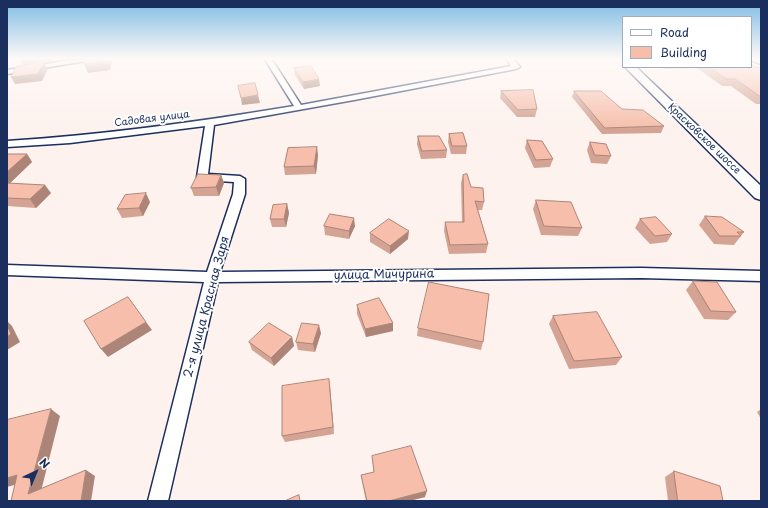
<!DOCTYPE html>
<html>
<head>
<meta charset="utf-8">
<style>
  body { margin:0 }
  #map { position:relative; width:768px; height:508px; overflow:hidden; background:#fdf2ee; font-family:"Playpen Sans",sans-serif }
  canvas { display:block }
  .frame { position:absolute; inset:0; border:8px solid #1b2f5e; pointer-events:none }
  .legend { position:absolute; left:622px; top:16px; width:130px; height:52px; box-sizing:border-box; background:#fff; border:1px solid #a4acbf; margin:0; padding:5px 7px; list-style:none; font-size:12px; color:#1b2f5e }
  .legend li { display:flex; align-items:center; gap:8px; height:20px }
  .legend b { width:20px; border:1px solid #a4acbf }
  .north { position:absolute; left:16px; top:452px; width:40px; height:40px; -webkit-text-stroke:3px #fff; paint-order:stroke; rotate:44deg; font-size:11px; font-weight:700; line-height:16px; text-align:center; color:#1b2f5e }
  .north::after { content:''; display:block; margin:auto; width:14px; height:18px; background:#1b2f5e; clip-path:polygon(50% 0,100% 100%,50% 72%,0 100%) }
</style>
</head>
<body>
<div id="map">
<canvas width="768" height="508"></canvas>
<div class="frame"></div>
<ul class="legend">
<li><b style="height:5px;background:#fff"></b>Road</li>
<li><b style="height:11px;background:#f6beab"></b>Building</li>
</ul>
<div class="north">N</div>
</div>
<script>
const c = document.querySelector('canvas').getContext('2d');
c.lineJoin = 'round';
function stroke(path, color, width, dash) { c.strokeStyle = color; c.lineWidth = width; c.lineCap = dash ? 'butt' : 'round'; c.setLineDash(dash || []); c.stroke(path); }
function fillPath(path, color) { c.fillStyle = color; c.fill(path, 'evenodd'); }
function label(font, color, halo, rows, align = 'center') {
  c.font = font + ' "Playpen Sans",sans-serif'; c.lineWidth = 4; c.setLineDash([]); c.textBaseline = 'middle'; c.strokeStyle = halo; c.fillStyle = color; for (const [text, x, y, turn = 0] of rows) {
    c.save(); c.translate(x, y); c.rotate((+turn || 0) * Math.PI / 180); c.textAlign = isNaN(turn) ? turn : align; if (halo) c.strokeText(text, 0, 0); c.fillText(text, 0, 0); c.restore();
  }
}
const street = new Path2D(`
  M84,58H104L7,74V70Z
  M264,58H271L301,105L511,66L506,58H513L520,67L516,69L354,100L214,125L208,174L240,176L245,179V194L220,272L641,268L761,271V281L641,278L218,282L168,501H148L204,282L7,275V265L207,272L233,194L234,182L202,180L197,177L205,126L70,143L7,147V141C103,135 198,122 294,106Z
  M751,58L761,59V64L751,60Z`);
const secondary = new Path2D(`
  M625,67H636L761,186V200L755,198Z`);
const wall = new Path2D(`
  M661,67H761V104H756L731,86H722L697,68L664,69Z
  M294,68L320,86L304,89L295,75Z
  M501,91L537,109L535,117H517L500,98Z
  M574,91L622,109L664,126L661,133L602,134L572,97Z
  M449,134L467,146L466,154H451L448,142Z
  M418,136L447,150L446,158L421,159L417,144Z
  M527,140L553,159L550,167L534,168L525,148Z
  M590,142L611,156L607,164L591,163L587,150Z
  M7,154H27L32,162L10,183L51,193L36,208L7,206Z
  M318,155L316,174L285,175L284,167Z
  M221,175L224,183L219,196H194L191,188Z
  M463,175L471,187L484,202L482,210H478L488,244L486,253L449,254L444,231L445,222H462L461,183Z
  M536,200L582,228L578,236L541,235L533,209Z
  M150,202L143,216L122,218L117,209Z
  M287,204L289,213L286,227H272L270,219Z
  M705,216L744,232L734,245L714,244L699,225Z
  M640,219L672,234L667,242L650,244L635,228Z
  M324,226H355L349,239L325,235Z
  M370,233L408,239L390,254L370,242Z
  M693,281L736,312L728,320L704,319L686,290Z
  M357,305L393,323V331L366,337L357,314Z
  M553,316L622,357L616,365L569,369L549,324Z
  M418,328L483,342L481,350L417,336Z
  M321,333L315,352L298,350L296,342Z
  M292,337L294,346L274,366L252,350L249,342Z
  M330,387L334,434L285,442L282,436Z
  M761,409V419L757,412Z
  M372,456L425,497L409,501H366L362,481L361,475L374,473Z
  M674,471L723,501H668L665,477Z`);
const shadedWall = new Path2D(`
  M19,58H52L51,62L44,63L48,69L42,81L15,84L11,77L24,66Z
  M106,58H113L110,70L88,73L84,64Z
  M319,79L320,86L304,89L303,82Z
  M258,95L260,103L242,105L241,98Z
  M317,147L318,155L316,174L314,166Z
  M27,154L32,162L7,186V172Z
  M221,175L224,183L219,196L216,187Z
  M45,185L51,193L36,208L30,199Z
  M146,193L150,202L143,216L139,208Z
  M287,204L289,213L286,227L284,219Z
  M354,218L355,226L349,239V231Z
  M409,231L408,239L390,254V246Z
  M7,321L12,326L20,342L7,350Z
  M146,322L152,330L108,357L101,349Z
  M393,323V331L366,337L365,329Z
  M319,325L321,333L315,352L313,344Z
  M292,337L294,346L274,366L271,358Z
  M329,379L330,387L334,434L333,427Z
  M51,409L60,416L39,499L28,494Z
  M86,470L95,476L91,501H81Z
  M17,475L29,481L7,487V478Z
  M427,491L425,497L409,501H389Z`);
const building = new Path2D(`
  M84,58H106V61L84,64Z
  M44,62L38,74L11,77L16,67Z
  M751,64L755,67H761V97L735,79H726L709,67H751Z
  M311,66L319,79L303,82L294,68Z
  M255,83L258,95L241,98L238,86Z
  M533,90L537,109L518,110L501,91Z
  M574,91H601L622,109L643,110L664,126L605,128Z
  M463,133L467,146H452L449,134Z
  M418,136H439L447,150L422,151Z
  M527,140L542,141L553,159L536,160Z
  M590,142L606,144L611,156L595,155Z
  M317,147L314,166L284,167L288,148Z
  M7,154H27L7,172Z
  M198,174L221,175L216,187L191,188Z
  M467,174L471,187L483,188L484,202L475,201L488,244L450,245L445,222H464L463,175Z
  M7,183L45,185L30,199L7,198Z
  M146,193L139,208L117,209L125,195Z
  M536,200L571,202L582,228L544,226Z
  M287,204L284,219H270L273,205Z
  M330,214L354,218L349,231L324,226Z
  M705,216L722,217L744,232H737L741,236H720Z
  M656,217L672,234L655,236L640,219Z
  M389,219L409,231L390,246L370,233Z
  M693,281L717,282L736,312L711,311Z
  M429,282L489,294L483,342L418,328Z
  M128,297L146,322L101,349L84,321Z
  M379,298L393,323L365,329L357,305Z
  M597,312L622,357L574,361L553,316Z
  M269,323L292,337L271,358L249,342Z
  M302,323L319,325L313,344L296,342Z
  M7,325L11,334L7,337Z
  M329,379L333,427L282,436V386Z
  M51,409L28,494L86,470L81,501H11L17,475L7,478V420Z
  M411,446L427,491L389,501H367L361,475L374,472L372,456Z
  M674,471L720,486L723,501H678Z
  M299,495L300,501H285Z`);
const farStreetnames = [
  ["Садовая улица",152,119,-7],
  ["Красковское шоссе",704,139,44]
];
const streetNames = [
  ["улица Мичурина",384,275,-1],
  ["2-я улица Красная Заря",207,307,-75]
];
stroke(street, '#1b2f5e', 3);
stroke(secondary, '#1b2f5e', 3);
fillPath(street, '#fff');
fillPath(secondary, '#fff');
fillPath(wall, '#d4a393');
fillPath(shadedWall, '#ac8578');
fillPath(building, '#f6beab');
stroke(building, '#ac8578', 1);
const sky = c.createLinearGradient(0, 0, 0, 130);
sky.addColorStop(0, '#7dbbe3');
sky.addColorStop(0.45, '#fef9f7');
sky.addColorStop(1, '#fef9f700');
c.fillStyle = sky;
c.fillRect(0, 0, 768, 130);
label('10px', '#1b2f5e', '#fff', farStreetnames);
label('12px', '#1b2f5e', '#fff', streetNames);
</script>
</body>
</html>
